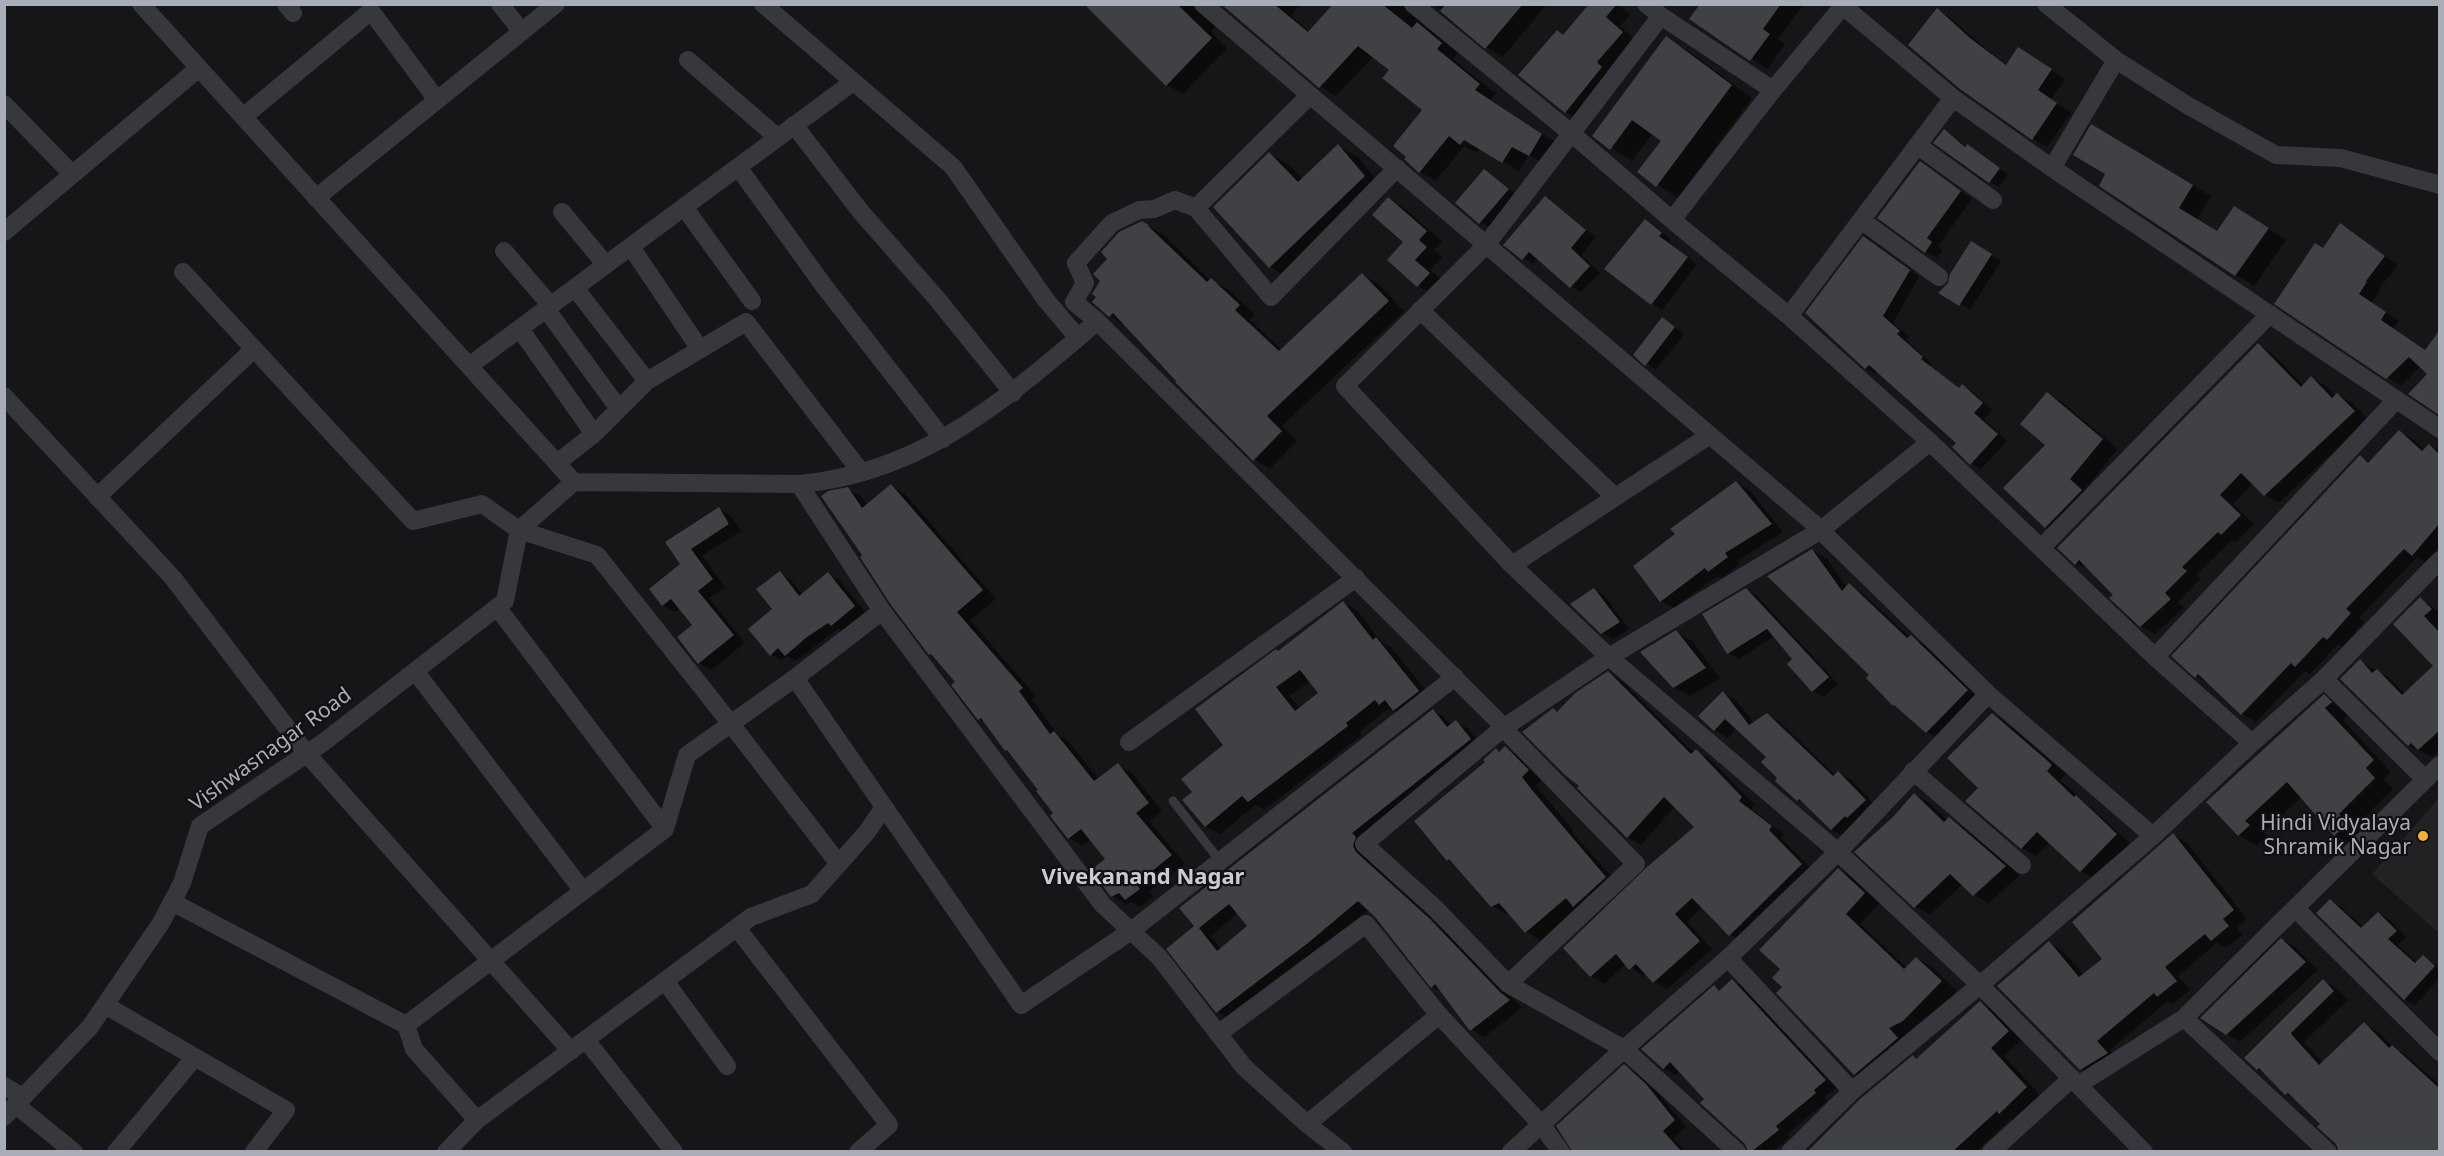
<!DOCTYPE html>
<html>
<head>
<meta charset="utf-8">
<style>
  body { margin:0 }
  #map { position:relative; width:2444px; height:1156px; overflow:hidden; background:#161618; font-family:"Noto Sans",sans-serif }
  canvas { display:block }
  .frame { position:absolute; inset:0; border:6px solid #a8adb8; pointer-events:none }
</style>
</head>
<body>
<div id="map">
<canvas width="2444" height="1156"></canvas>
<div class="frame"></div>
</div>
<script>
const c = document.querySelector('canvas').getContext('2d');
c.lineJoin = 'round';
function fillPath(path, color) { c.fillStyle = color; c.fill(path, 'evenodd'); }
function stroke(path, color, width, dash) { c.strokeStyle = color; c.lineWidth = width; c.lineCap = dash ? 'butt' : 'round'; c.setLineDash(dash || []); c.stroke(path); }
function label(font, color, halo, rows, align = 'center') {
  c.font = font + ' "Noto Sans",sans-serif'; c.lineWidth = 4.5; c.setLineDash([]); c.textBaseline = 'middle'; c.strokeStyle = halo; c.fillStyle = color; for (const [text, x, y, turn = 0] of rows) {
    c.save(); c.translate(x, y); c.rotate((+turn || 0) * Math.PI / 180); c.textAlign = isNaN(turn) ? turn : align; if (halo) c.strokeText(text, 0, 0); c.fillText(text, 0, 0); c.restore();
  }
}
const built = new Path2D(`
  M2439,798L2440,932L2439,933L2372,874Z`);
const shadow = new Path2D(`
  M1093,4H1213L1216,26L1211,32L1227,48L1183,94L1167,85Z
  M1223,4H1300L1291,16L1310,32L1333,4H1424L1418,11L1422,24L1458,53L1453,59L1496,94L1490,100L1558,144L1545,164L1529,155L1519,171L1481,148L1477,153L1464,146L1436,181L1420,172L1424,110L1391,69L1374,56L1336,96L1320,86Z
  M1434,4H1547L1503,57L1486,47Z
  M1591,4H1618L1630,15L1620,26L1636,41L1580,120L1566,112L1520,75L1564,36Z
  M1701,4H1804L1778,39L1785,44L1767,69L1691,19Z
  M1938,10L1952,19L1985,48L2007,65L2032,57L2065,79L2051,99L2071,113L2047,147L2033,139Z
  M1666,38L1687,50L1752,98L1678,198L1639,172L1663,141L1653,133L1632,161L1594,136Z
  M2092,126L2211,196L2197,219L2218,232L2253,218L2286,240L2254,286L2236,275L2107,174Z
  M1944,131L2008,174L1999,187L1990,182Z
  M1338,146L1358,157L1383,188L1289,278L1270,267L1215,207L1269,153L1289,165L1303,179Z
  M1920,163L1972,199L1938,246L1943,250L1937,258L1925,251Z
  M1484,171L1518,196L1490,229L1457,203Z
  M1545,198L1596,237L1581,255L1600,273L1581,292L1571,286L1538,258L1533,264L1523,258Z
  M1389,199L1404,208L1442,241L1434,250L1442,257L1430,270L1444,282L1434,295L1418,286Z
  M1646,221L1671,239L1669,243L1697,264L1662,310L1606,269Z
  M1142,223L1164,235L1211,281L1228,289L1255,315L1250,320L1282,350L1362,274L1378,284L1404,311L1282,426L1297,441L1270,469L1254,459L1125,325L1110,316Z
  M2341,225L2398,265L2378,290L2380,291L2371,303L2399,321L2393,329L2426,351L2432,344L2440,349V413L2412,392L2429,374L2421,366L2401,386L2276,303L2324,249Z
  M1864,238L1919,277L1893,323L1909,337L1906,340L1932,364L1930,366L1960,389L1962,386L1973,392L1992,410L1984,419L2007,441L1981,469L1971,463L1958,443L1878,372L1876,374L1866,368Z
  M1971,243L2001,261L1970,310L1941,292L1950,284Z
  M1662,319L1684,334L1656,370L1635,354Z
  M2258,345L2272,353L2304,386L2312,378L2326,386L2336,396L2338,395L2352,403L2368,419L2279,503L2265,495L2253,483L2233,504L2254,524L2236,542L2232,540L2196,575L2200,579L2178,602L2184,608L2155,634L2141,626L2091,570L2076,563Z
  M2047,393L2063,403L2118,449L2085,489L2097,500L2062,536L2046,527Z
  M2400,432L2414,440L2425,450L2429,445L2440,451V547L2426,562L2417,557L2359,618L2364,622L2342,647L2338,644L2310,674L2305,671L2256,722L2242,714L2210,685L2196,676L2360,457L2370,463Z
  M1737,483L1750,491L1783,532L1737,561L1740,564L1722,578L1717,576L1674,608L1661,601L1677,534Z
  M891,485L905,494L996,599L970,620L1036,696L1032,699L1058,735L1068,741L1099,779L1118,765L1132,773L1162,811L1149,821L1185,864L1149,892L1153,897L1140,907L1131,902L1126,904L1112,896L1093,870L1107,859L1091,839L1082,846L1069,838L1040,790L986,723L979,719L957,682L930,654L864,555L847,489L862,497L867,505Z
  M719,509L731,516L741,531L702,556L725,587L709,598L745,643L711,670L699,663L695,625L681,608L675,612L663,605L651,589L682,565L667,542Z
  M1812,550L1827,559L1847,588L1849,585L1863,594L1910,637L1926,645L1981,699L1942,740L1927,732L1894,705L1871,675Z
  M780,573L790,579L803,595L828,574L839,580L865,612L842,631L838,629L796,661L787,656L781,660L771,654Z
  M1594,589L1604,595L1629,629L1613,639L1602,633Z
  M1746,590L1757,596L1838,684L1824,697L1813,691L1789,664L1794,660L1775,636L1739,659L1728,653Z
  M2420,598L2440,612V750L2432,757L2408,745L2360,661L2390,678L2405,694L2435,666L2395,624Z
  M1343,603L1358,611L1381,642L1391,647L1433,700L1409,718L1388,709L1359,732L1362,735L1264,810L1256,805L1220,834L1206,826L1194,792L1225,746L1279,653ZM1310,681L1320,694L1300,709L1290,696Z
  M1676,632L1692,641L1720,678L1690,696L1674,687Z
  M1608,673L1622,681L1694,753L1696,751L1709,758L1755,805L1751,809L1784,834L1781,838L1815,872L1744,942L1730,934L1703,907L1687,922L1712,949L1667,989L1654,982L1646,973L1643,976L1626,964L1604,984L1591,976L1696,827L1675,806L1641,845L1628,837L1581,786L1558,713Z
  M1723,693L1736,700L1754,723L1767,715L1780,722L1835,775L1838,772L1852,780L1878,808L1845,837L1831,829L1806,804L1798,800L1779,778L1768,757L1737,728L1728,738L1715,730Z
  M2324,696L2349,714L2343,720L2391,772L2383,779L2393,789L2357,825L2366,835L2354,845L2335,835L2302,797L2263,832L2267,836L2257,846L2239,835L2208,802Z
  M1433,710L1445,718L1452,726L1456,722L1469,729L1482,746L1365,854L1369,861L1442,928L1522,1008L1484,1037L1471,1029L1443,993L1432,986L1369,909L1321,950L1230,1019L1217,1011L1197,927ZM1238,913L1249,926L1221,949L1211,936Z
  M1993,714L2007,723L2064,772L2066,774L2060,780L2130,843L2095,879L2081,871L2050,842L2036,856L2022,848L1967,801L1980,788Z
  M1506,748L1520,757L1542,779L1536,786L1573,830L1572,832L1620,886L1578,908L1541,941L1526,932L1509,913L1506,914L1492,906L1455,864L1448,860L1487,762L1496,750L1501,753Z
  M1914,794L1929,803L1948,821L1950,819L1964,828L2020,875L1989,903L1974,895L1963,884L1930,915L1915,906L1894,818Z
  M2173,835L2187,843L2247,919L2237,928L2242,935L2226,948L2217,943L2178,976L2190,990L2173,1004L2168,1001L2110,1050L2121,1061L2095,1077L2081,1069L2049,943L2063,951L2084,975L2104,959Z
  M1838,869L1854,879L1880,903L1860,924L1907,968L1917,958L1933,968L1957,991L1871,1083L1855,1074L1784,987L1782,969Z
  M2331,901L2341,907L2364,928L2379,913L2389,919L2406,937L2398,945L2417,963L2423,957L2433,963L2440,968V978L2415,1005L2404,999Z
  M2282,939L2295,947L2318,970L2240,1042L2227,1034Z
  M1733,981L1745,988L1837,1087L1825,1097L1827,1101L1787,1134L1790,1137L1772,1152H1749L1746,1143L1680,1071L1676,1075L1664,1068L1714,987L1721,991Z
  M2323,981L2337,989L2348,1000L2304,1042L2323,1063L2364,1024L2378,1032L2393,1047L2406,1055L2440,1085V1152H2340L2337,1143L2322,1124L2297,1100L2286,1094L2269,1076L2258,1069Z
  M1980,1002L1994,1011L2022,1040L2004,1056L2041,1096L2014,1121L2011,1119L1975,1152H1809L1913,1057L1917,1059Z
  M1624,1066L1636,1073L1658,1093L1686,1127L1673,1138L1686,1152L1573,1150Z`);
const building = new Path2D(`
  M1084,4H1177L1212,38L1166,86Z
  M1221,4H1274L1308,32L1333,4H1382L1412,28L1417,22L1442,43L1437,49L1480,84L1475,90L1542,134L1529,156L1512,147L1502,163L1464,140L1460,145L1449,136L1419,173L1404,159L1406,157L1393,146L1422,110L1382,78L1389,70L1358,46L1319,88Z
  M1446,4H1523L1485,49L1440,11Z
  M1589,4H1617L1606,17L1623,32L1597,62L1602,67L1565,113L1518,75L1557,30L1563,35Z
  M1700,4H1781L1763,29L1770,34L1750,61L1689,19Z
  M1937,8L1970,38L2006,65L2018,47L2052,69L2038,90L2057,103L2032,140L1960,89L1908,45Z
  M1666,36L1732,85L1656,187L1637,172L1661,141L1632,120L1610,150L1592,136Z
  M2091,124L2193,185L2179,208L2217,231L2234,206L2269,228L2235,276L2099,186L2105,174L2073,155Z
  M1944,129L1965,147L1967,144L2000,168L1989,183L1933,143Z
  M1338,144L1365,176L1269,268L1213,207L1269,152L1298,182Z
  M1920,161L1961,191L1927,238L1932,242L1925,253L1877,218Z
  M1484,169L1509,189L1479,224L1455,203Z
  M1545,196L1586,230L1571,248L1590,266L1570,288L1529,252L1522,260L1503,245Z
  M1388,197L1427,231L1419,240L1427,247L1415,260L1430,273L1417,287L1387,260L1403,242L1372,215Z
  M1645,219L1662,233L1659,236L1688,257L1651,305L1604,269Z
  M1142,221L1149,225L1148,226L1207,282L1211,278L1240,305L1235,310L1279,351L1362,273L1389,301L1267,416L1282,431L1253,461L1175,382L1176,381L1113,313L1109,317L1092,302L1096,297L1092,294L1100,281L1093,274L1107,259L1101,252L1119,232Z
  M2340,223L2385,256L2366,281L2367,282L2359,294L2386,312L2381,320L2425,350L2439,331V415L2408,394L2427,374L2409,357L2386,379L2274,304L2315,243L2323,248Z
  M1863,236L1910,270L1883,316L1900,331L1897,334L1923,357L1921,359L1959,388L1962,384L1983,403L1974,413L1998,434L1970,465L1952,447L1956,443L1869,365L1865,369L1805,313Z
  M1971,241L1992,254L1959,306L1938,293L1948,283L1950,274Z
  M1662,317L1675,327L1645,366L1633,355Z
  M2258,343L2301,387L2311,376L2332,398L2337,393L2355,411L2264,496L2241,473L2220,495L2241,515L2221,535L2218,532L2182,567L2187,571L2165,593L2171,599L2140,627L2109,598L2113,595L2079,560L2075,565L2057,548Z
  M2047,392L2103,439L2070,479L2082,490L2045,528L2003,488L2045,445L2020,424Z
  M2399,430L2422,451L2429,444L2439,454V524L2412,556L2404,549L2346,609L2351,613L2327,640L2323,637L2295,667L2291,663L2241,715L2198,674L2195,678L2171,656L2360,455L2368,463Z
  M1736,481L1772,524L1725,553L1728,557L1708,572L1705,568L1660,602L1633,566L1675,534L1670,529Z
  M891,484L983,590L957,612L1023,688L1019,691L1050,734L1054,731L1094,781L1118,763L1149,803L1136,813L1172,855L1136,884L1140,889L1125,900L1119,893L1111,897L1091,870L1105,859L1081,829L1068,839L1050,816L1053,813L1036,791L1038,790L1007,750L1005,751L981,718L978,720L951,685L955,682L931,654L929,655L891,605L860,557L862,555L821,496L828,491L848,487L862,508Z
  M719,507L729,524L691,549L713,579L698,591L734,635L698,664L677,637L692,625L671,599L662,606L649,589L680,564L665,542Z
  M1812,549L1842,591L1849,583L1907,638L1911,635L1968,690L1926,733L1894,705L1893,706L1866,678L1869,675L1767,576Z
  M780,571L799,596L828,572L855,606L831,626L828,623L807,637L785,656L778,648L770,656L748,629L772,609L756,589Z
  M1594,588L1620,622L1601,634L1570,604Z
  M1746,588L1829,677L1812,692L1787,664L1792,659L1767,629L1727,654L1702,614Z
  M2420,597L2432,609L2424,616L2439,632V731L2418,750L2411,743L2408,746L2340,679L2360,659L2372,673L2377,669L2402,695L2433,666L2393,624Z
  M1343,601L1373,640L1376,637L1419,691L1393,711L1385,700L1379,705L1375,700L1346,723L1348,726L1248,802L1242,796L1205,827L1182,800L1192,792L1181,779L1223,745L1195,709L1276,649L1278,651ZM1300,670L1318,693L1295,711L1276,687Z
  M1676,630L1706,668L1673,688L1640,652Z
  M1608,671L1691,754L1696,749L1742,797L1739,801L1772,826L1769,830L1802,864L1729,936L1692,898L1675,914L1700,941L1653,983L1636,964L1629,970L1616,954L1590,977L1563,948L1647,867L1694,827L1664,797L1627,838L1577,788L1579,786L1565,775L1522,732L1553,708L1557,712L1575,693Z
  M1723,691L1749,725L1767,713L1833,776L1838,771L1866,800L1847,818L1845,816L1831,830L1799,799L1797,801L1775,781L1777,778L1761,762L1766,757L1725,719L1714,731L1698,716Z
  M2324,694L2332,702L2325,708L2374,760L2366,768L2375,778L2339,814L2348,824L2334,836L2287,782L2245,821L2250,825L2238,836L2206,802Z
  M1433,709L1447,727L1456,720L1471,739L1352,833L1356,837L1353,846L1356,852L1430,919L1500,992L1510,1000L1470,1031L1435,984L1431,988L1375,917L1358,901L1308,943L1216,1013L1166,949L1194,926L1179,908ZM1229,904L1247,926L1217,951L1199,928Z
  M1992,713L2049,762L2052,765L2047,771L2074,797L2076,795L2117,834L2080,872L2037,832L2021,849L1965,801L1978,788L1947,758Z
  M1505,746L1529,770L1522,777L1532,790L1606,877L1573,907L1566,898L1525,933L1499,903L1491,907L1449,859L1447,861L1414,821L1485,762L1483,760L1496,748L1499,752Z
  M1914,793L1944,822L1949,817L2006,866L1973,896L1950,874L1914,908L1854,852L1893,817Z
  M2173,833L2234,910L2223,919L2229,926L2211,941L2205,934L2165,967L2177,981L2157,997L2154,993L2097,1041L2108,1053L2080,1070L1997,986L2049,941L2079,977L2102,959L2072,922Z
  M1838,868L1865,893L1846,914L1904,969L1916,957L1942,981L1903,1021L1889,1028L1898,1038L1854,1075L1776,993L1782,987L1772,978L1780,969L1759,950Z
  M2330,899L2361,928L2378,912L2397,931L2388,939L2415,963L2423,955L2435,966L2404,1000L2316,913Z
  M2281,938L2306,962L2226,1035L2200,1018Z
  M1732,979L1826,1080L1814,1090L1816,1093L1776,1126L1779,1130L1751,1152H1748L1745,1144L1700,1103L1704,1099L1670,1062L1663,1069L1641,1049L1714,985L1719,991Z
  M2323,979L2334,991L2291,1033L2292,1035L2319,1065L2364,1022L2389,1048L2392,1045L2439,1088V1152H2339L2336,1144L2317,1127L2320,1124L2288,1093L2285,1095L2259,1068L2257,1070L2244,1058Z
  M1980,1001L2009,1031L1991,1048L2027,1087L1999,1114L1997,1111L1952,1152H1807L1860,1099L1913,1055L1916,1059Z
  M1624,1064L1646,1084L1675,1120L1663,1131L1682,1152L1572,1151L1556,1126Z`);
const service = new Path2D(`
  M1173,801L1220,861`);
const minor = new Path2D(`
  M141,4L574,482
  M286,4L293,13
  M500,4L522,32
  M1203,4L1812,522L1988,694L2153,836L1980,985L2144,1152
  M1413,4L1571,133L1672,220
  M1646,4L1661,16
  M2046,4L2116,60L2187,105L2276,155L2341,158L2440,185
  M688,60L777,137
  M1773,90L1672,220L1789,316L1953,98L1843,6L1773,90L1661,16L1486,245L1345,386L1512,565L1609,657L1838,852L1980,985L1852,1091L1790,1152
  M1953,98L2052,168L2440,429
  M4,104L72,174
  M243,117L371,11L437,100
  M794,125L861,212L938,300L1013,393
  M1917,145L1993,200
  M738,167L824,286L943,439
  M2052,168L2116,60
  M316,198L556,4
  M684,207L752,301
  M1196,208L1310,95
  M562,212L606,265
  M1861,220L1939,277
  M4,232L199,68
  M631,247L700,349
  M504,251L551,306
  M183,272L413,521L482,504L519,530L597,555L731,724L839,864
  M575,288L647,381
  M546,309L619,409
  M1420,310L1615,497
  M1789,316L1930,442L2155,657L2252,743L2153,836
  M1097,321L1074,302L1085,283L1076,263L1112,223L1139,210L1154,209L1175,200L1196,208L1271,297L1397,168
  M520,329L594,434
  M1078,338L1097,321L1502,725L1503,728L1636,864L1508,984L1624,1049L1728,958L1838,852L1988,694
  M469,366L853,82
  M4,396L173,578L307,754L571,1051
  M557,463L594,434L647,381L746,322L861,472
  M799,484L882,611L1103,905L1159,957L1244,1067L1307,1124L1343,1152
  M97,497L254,349
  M2041,548L2270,314
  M1512,565L1710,435
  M882,611L795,678L1021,1005L1131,931L1455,677
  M2155,657L2396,400
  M415,671L583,891
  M2324,679L2425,779
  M1129,742L1356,578
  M2252,743L2324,679L2440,560
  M1913,771L2022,865
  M665,829L687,755L795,678
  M172,902L406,1025L665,829L497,607
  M2295,908L2440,1052
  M737,928L889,1125L858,1152
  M1728,958L1852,1091
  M665,981L727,1066
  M1508,984L1436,909L1364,844L1503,728L1609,657L1821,530L1930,442
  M105,1005L286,1110L254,1152
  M1439,1015L1541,1124L1561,1152
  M406,1025L414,1049L477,1120
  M1218,1034L1366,924L1439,1015L1307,1124
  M586,1040L674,1152
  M2078,1085L2184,1018
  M4,1086L23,1097
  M16,1105L74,1152
  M4,1117L90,1027L161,923L182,883L200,826L324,742L505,601L519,530L574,482L799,484C914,474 994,409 1078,338L1046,300L953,167L763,4
  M116,1152L195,1057
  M446,1152L477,1120L751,917L812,894L867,832L884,807
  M1511,1152L1624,1049L1737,1152
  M1991,1152L2072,1078
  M2328,1152L2184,1018L2440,765`);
const markers = [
  [2423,836,6,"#f2b134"]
];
const streetNames = [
  ["Vishwasnagar Road",271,750,-36]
];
const poiNames = [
  ["Hindi Vidyalaya",2411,824],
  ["Shramik Nagar",2411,848]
];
const neighbourhoodNames = [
  ["Vivekanand Nagar",1143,878]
];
fillPath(built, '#222225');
fillPath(shadow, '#0007');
fillPath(building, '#404145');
stroke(service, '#37383d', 9);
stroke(minor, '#37383d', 18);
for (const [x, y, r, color] of markers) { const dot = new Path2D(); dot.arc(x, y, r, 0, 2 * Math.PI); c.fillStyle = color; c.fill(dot); stroke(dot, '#111113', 2); }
label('21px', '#a8adb8', '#111113', streetNames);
label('21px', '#a8adb8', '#111113', poiNames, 'right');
label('bold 22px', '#c9ccd4', '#111113', neighbourhoodNames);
</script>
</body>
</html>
